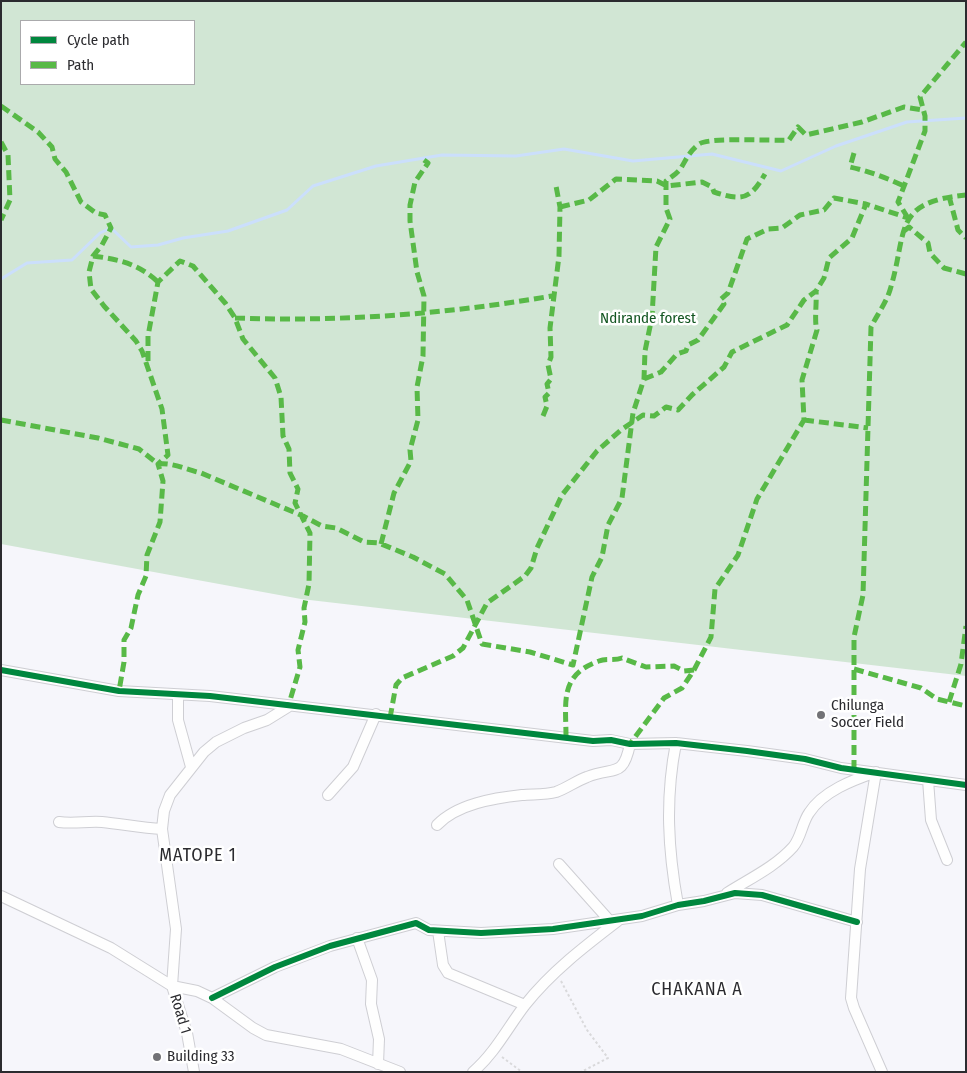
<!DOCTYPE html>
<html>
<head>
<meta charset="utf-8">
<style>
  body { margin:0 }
  #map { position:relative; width:967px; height:1073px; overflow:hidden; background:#f6f6fb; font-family:"Fira Sans Condensed",sans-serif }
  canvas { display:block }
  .frame { position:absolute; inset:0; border:2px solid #2b2b2f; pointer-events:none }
  .legend { position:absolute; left:20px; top:20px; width:175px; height:65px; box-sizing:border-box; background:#fff; border:1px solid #aaaaac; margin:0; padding:6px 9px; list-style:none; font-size:15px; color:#2b2b2f }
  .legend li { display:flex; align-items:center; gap:10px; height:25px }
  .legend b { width:25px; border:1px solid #aaaaac }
</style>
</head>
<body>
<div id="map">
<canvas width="967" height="1073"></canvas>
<div class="frame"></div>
<ul class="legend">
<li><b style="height:6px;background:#00873e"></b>Cycle path</li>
<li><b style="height:6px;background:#58b947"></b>Path</li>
</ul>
</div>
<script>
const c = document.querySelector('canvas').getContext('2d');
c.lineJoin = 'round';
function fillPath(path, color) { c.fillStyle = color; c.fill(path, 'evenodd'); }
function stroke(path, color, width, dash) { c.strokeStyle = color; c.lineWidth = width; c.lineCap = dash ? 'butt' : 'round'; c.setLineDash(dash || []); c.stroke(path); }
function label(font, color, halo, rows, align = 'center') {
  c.font = font + ' "Fira Sans Condensed",sans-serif'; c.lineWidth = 5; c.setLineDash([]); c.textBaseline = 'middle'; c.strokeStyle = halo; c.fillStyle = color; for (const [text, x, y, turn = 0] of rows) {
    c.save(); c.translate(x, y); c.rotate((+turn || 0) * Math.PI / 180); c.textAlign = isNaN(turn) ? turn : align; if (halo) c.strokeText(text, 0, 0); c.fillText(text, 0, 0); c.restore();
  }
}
const green = new Path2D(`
  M1,1H966V676L301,599L1,544ZM21,21H194V84H21Z`);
const stream = new Path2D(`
  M1,279L27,263L72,260L100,233L111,228L131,247L158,245L183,238L228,231L287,210L313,186L376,166L442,155L516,156L564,149L633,161L712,154L781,171L836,146L907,122L966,118`);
const path = new Path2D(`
  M561,981L587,1030L608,1058L581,1072
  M502,1057L522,1072`);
const street = new Path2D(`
  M1,670L119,691L210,696L593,741L611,740L630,744L676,743L747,751L805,759L841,768L966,785
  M178,695V720L191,767
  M676,743C665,799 668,850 678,905
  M928,780L931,820L947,860
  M328,795L353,767L376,714
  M59,822C74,824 87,821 102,822C122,824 142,828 162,829
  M437,825C457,804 494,798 522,795C533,794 545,795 556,792C567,788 576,781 587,777C614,766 623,779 630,744
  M559,864L609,920
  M727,893C749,879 775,867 793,847C801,838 802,823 809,813C823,791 853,780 876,772L860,869L851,998L854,1008L882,1072
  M1,896L111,948L172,986L197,991L212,998L253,1028L266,1035L341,1049L400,1072
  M438,931L443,965L448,973L525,1005
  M357,938L372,980L371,1004L379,1039L378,1064
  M212,998L275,967L330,946L416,923L429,930L481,933L553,929L642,916L678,905L704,901L735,893L762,895L857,922
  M194,1072L187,1033L172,986L176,929L162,829L164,811L170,795L204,752L216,742L244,728L267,720L288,707
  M473,1072C495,1053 508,1027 525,1005C551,972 585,946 619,920`);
const quiet = new Path2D(`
  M1,106L38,132L52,147L55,159L66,172L81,202L96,213L105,215L111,228L102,245L93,256L89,272L91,289L104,306L136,341L142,351L162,409L168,455L158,464L163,481L160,522L147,555L146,576L138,595L131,628L124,640V662L119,691
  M1,142L8,155L10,200L1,220
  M854,153L850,167C868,171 887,178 904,186
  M949,196L958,230L966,238
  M560,207L589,200L616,179L657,181L667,186L702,182L712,187L714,192C742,201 750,200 765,174
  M908,218L898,202L925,131V116L920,97L966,42
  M904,231L909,227L928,243L930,253L944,268L966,274
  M93,256C118,259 139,264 158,282
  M235,318C342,322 447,314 552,296
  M148,361V336L158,282L180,261L193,266L226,304L235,318L243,339L275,378L281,397L283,436L289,449L290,473L298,489L295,503L310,533L309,584L304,608L305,622L298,650L300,667L288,707
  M644,379L661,372L677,354L686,351L688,345L698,340L724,304L721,299L728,293L747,239L768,229L782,228L800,215L824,210L834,198L866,204
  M543,416L547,406L545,397L549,393L547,384L551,379L548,365L551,357L550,328L559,256L560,207L556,186
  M1,420L98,438L139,449L158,464C172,462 187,470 201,473L303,516L322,526L336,528L364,542L379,543L413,557L445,574L467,600L482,644L530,652L573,665L592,577L602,557L608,525L622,498L633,413L644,379L645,351L652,317L656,247L670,219L666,208V181C671,177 678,173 681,168C687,158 689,152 699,144C709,137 772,141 789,140L798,127L806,135L862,122L904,107L923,110
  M804,420L868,428
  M381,544L394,493L411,461L410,450L418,420L417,387L423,356L424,296L417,272L410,221V205L415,182L428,163L424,160
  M854,669L921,688L937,699L966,706
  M694,670L711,637L715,589L738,555L757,499L804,420L802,380L817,330C814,322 817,302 816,291
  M949,702L961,664L966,626
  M390,718L396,685L402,678L453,656L463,648L487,603L525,576L531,568L537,548L562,495L597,451L621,430L643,415L654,416L666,407L678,410L692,395L724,367L732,352L787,325L804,300L816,291L824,278L829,258L852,238L866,204L908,218
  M566,737C566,702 559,675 599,661C606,658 614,661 622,658L646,667L674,666L684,671L694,670L682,688L664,698L630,744
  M854,770V637L863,595L871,327C877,315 886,303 890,290C908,232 891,202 966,195`);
const cycleway = new Path2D(`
  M1,670L119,691L210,696L593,741L611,740L630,744L676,743L747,751L805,759L841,768L966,785
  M212,998L275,967L330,946L416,923L429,930L481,933L553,929L642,916L678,905L704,901L735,893L762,895L857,922`);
const markers = [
  [821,715,5,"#727276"],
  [157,1057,5,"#727276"]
];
const parkNames = [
  ["Ndirande forest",648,319]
];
const poiNames = [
  ["Chilunga",831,706],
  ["Soccer Field",831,723],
  ["Building 33",167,1057]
];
const streetNames = [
  ["Road 1",180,1014,73]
];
const quarterNames = [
  ["MATOPE 1",198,856],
  ["CHAKANA A",697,990]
];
fillPath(green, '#d1e6d4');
stroke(stream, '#cbdffc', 3);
stroke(street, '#ceced3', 12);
stroke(path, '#d9d9db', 2, [2.5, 2.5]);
stroke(street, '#fefefe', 10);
stroke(quiet, '#58b947', 5, [10, 5]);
stroke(cycleway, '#00873e', 6);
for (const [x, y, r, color] of markers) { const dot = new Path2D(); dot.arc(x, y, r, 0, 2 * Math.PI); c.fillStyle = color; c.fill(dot); stroke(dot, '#fff', 2); }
label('15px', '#125521', '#fff', parkNames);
label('15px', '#2b2b2f', '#fff', poiNames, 'left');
label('15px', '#2b2b2f', '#fff', streetNames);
c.letterSpacing = '1px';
label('18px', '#2b2b2f', '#fff', quarterNames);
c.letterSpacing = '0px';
</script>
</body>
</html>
